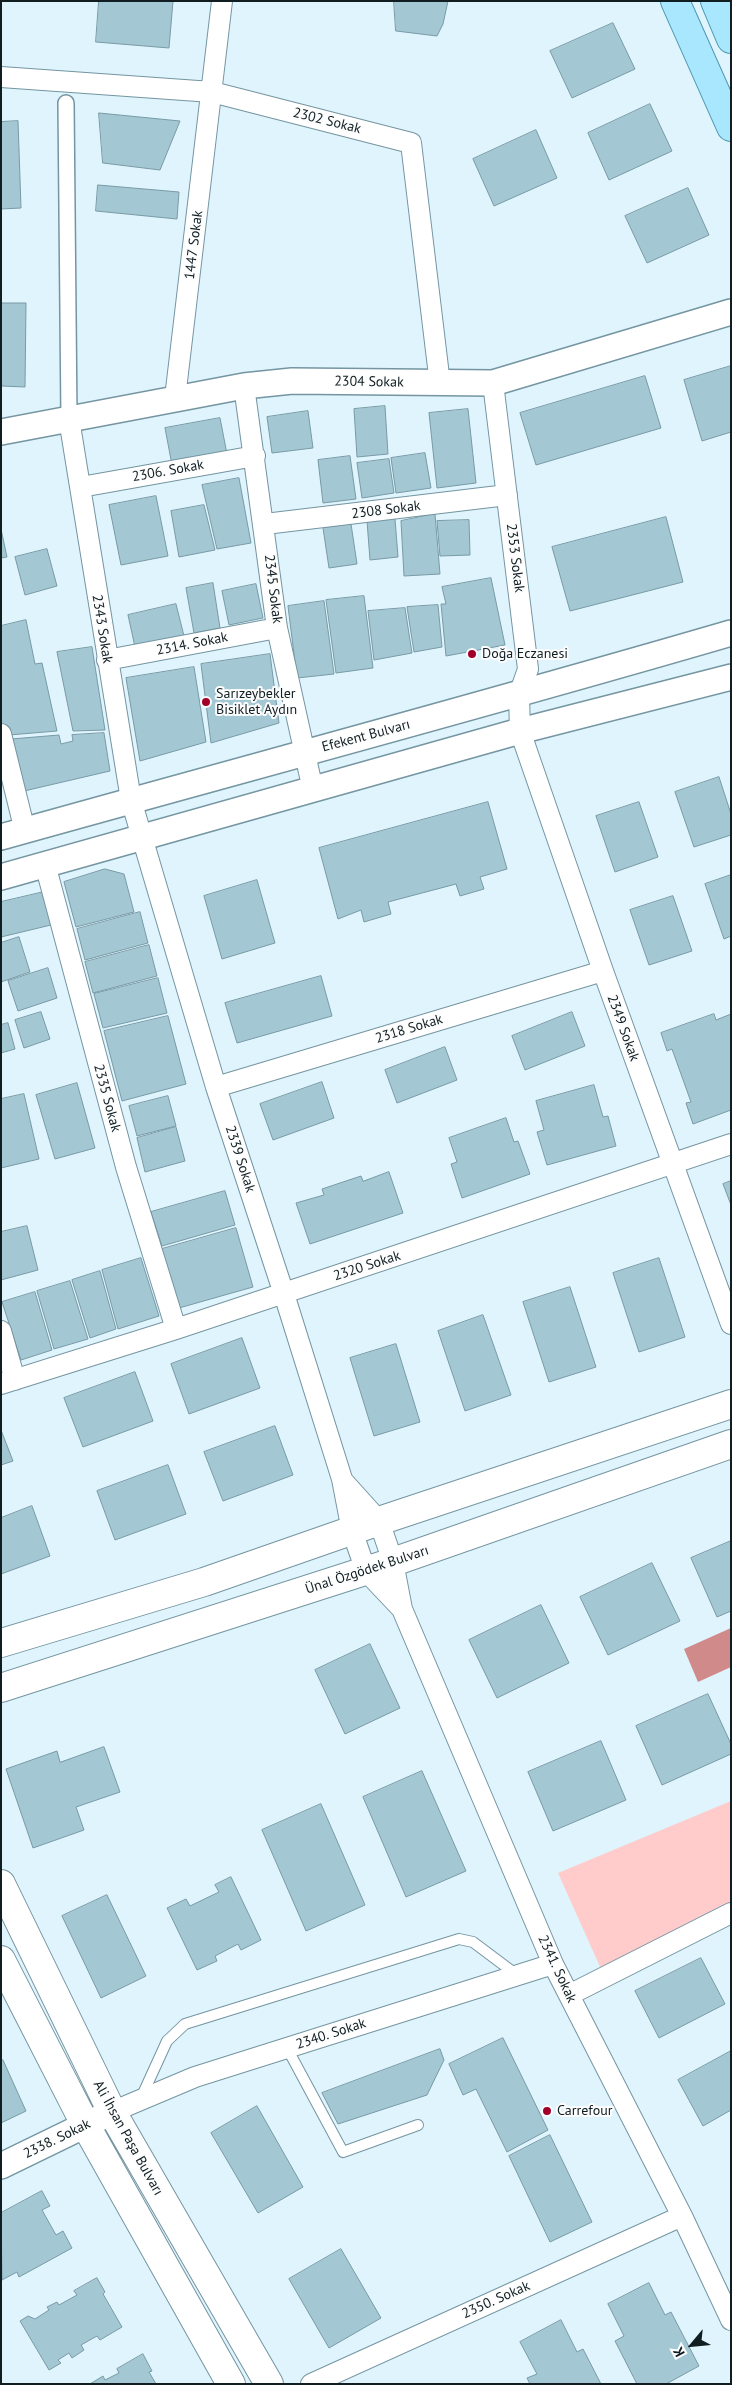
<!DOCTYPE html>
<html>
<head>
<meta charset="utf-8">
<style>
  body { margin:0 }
  #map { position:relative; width:732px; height:2385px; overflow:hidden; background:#dff4fc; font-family:"PT Sans",sans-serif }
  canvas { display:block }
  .frame { position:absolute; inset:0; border:2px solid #101e22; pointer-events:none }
  .north { position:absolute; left:667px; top:2320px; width:50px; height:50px; -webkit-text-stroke:4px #fdfdfd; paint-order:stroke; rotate:242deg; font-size:14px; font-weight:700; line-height:20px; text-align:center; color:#101e22 }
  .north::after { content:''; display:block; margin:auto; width:18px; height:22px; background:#101e22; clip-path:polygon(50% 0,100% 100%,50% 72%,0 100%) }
</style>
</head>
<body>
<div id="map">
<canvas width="732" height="2385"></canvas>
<div class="frame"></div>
<div class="north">K</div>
</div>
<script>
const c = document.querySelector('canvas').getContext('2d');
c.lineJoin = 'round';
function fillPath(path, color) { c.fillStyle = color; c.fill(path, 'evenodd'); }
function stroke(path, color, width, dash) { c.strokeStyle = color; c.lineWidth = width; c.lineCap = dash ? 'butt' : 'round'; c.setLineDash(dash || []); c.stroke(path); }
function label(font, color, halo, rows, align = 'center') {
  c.font = font + ' "PT Sans",sans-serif'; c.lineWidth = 4; c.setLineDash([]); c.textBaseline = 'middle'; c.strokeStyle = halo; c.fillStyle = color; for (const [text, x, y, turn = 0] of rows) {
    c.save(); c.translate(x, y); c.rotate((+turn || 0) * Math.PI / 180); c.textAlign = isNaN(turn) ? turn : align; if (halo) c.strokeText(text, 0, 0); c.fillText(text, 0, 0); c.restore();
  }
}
const green = new Path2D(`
  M731,1801V1905L601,1969L558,1873Z`);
const water = new Path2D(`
  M731,1628V1667L698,1682L684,1649Z`);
const building = new Path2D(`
  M99,1H173L169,48L96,42Z
  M394,1H448L443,24L437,36L396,31Z
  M613,23L635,69L572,98L550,51Z
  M650,104L672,151L609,180L588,133Z
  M99,113L180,121L160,170L103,163Z
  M18,121L21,208L1,209V122Z
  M536,130L557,178L494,206L473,159Z
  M98,185L179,192L177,219L96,211Z
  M688,188L709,235L647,263L625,216Z
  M1,303H26L25,387L1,386Z
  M731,366V432L702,441L684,380Z
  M645,376L661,428L536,465L520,413Z
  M385,406L388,454L357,457L354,409Z
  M468,409L476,483L437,488L429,413Z
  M308,411L313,448L272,453L267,417Z
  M220,418L227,454L172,465L165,428Z
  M425,453L431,488L396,493L391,458Z
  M350,456L356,499L323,503L318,460Z
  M389,459L394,493L362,498L357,463Z
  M239,478L251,543L217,549L202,485Z
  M156,496L168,556L121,565L109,505Z
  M204,505L215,550L179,557L171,511Z
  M435,514L440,574L404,576L401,521Z
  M666,517L683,582L570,611L552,547Z
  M395,519L398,557L370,560L367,521Z
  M469,520L470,555L440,556L437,521Z
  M351,524L357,564L329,568L323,528Z
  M1,529L7,557L1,558Z
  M47,549L57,586L25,595L15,557Z
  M491,578L505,645L446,656L441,604H446L442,587Z
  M213,583L220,628L194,633L186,588Z
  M256,584L263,618L229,625L222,591Z
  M364,596L373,668L336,673L326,600Z
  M324,601L334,674L297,678L288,606Z
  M176,604L184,636L135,647L128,615Z
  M438,605L442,647L414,652L407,607Z
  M405,608L412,653L374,660L368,611Z
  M26,620L35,664L42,663L57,731L9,735L1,730V626Z
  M92,647L105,730L73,731L57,652Z
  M270,654L279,723L211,743L201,664Z
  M194,667L206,742L140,761L126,678Z
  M104,733L110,771L24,791L11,739L59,735L61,744L73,741L72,735Z
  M719,777L731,814V835L694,847L675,792Z
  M488,802L507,869L480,877L484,889L460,896L456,884L388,902L391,914L364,922L361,910L338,919L319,848Z
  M639,802L658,857L615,872L596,816Z
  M105,869L124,874L134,912L76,927L64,882Z
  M731,875V936L724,939L705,884Z
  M257,880L275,943L222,959L204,896Z
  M44,892L51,925L1,937V902Z
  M673,896L692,951L649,965L630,910Z
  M140,912L148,943L85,960L77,929Z
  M19,937L30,972L1,982V943Z
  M149,945L157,976L93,993L85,962Z
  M48,968L57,998L18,1011L8,981Z
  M321,976L332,1016L237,1043L225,1003Z
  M158,978L167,1013L103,1028L94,994Z
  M41,1012L50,1039L24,1048L15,1020Z
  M572,1012L585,1046L525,1070L512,1036Z
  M714,1014L716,1020L731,1014V1110L693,1124L686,1103L691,1102L672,1049L667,1051L661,1033Z
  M168,1016L186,1084L122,1101L104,1031Z
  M8,1023L15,1049L1,1053V1025Z
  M445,1047L457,1080L397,1103L385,1070Z
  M322,1082L334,1118L273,1140L260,1104Z
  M77,1083L95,1148L55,1159L36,1095Z
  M594,1085L603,1117L608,1116L616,1146L547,1165L537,1132L544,1130L536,1101Z
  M24,1094L39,1159L1,1168V1099Z
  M168,1096L176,1126L137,1136L129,1106Z
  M506,1118L514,1142L518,1141L530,1174L462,1198L451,1164L457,1162L449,1138Z
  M176,1127L185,1161L145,1172L137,1138Z
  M389,1172L403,1213L310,1244L296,1203L324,1195L322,1189L361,1176L363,1181Z
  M731,1181V1205L723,1184Z
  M225,1191L235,1225L162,1246L151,1212Z
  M27,1226L38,1270L1,1280V1232Z
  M236,1228L253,1287L179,1308L162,1249Z
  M141,1258L159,1316L118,1329L102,1270Z
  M659,1258L685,1337L639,1352L613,1273Z
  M100,1271L116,1329L90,1338L72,1280Z
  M70,1281L88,1339L54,1349L37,1291Z
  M570,1287L596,1367L549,1382L523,1302Z
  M35,1292L52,1350L21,1360L2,1302Z
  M483,1315L511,1395L465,1411L438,1331Z
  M242,1338L260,1388L189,1414L171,1364Z
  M396,1344L420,1422L374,1436L350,1358Z
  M135,1372L153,1421L83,1447L64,1398Z
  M275,1426L293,1475L223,1501L204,1452Z
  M1,1430L13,1461L1,1465Z
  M168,1465L186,1514L115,1540L97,1491Z
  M32,1506L50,1556L1,1574V1518Z
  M731,1541V1611L717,1617L691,1558Z
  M652,1563L680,1621L608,1655L580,1597Z
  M541,1605L569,1663L497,1698L469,1640Z
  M370,1644L400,1708L345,1734L315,1670Z
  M708,1694L731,1744V1754L662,1785L636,1726Z
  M601,1741L626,1800L553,1831L528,1772Z
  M104,1747L120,1792L76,1807L84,1830L33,1848L6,1769L57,1751L60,1762Z
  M422,1771L466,1871L406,1897L363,1797Z
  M321,1804L365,1905L306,1931L262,1830Z
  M231,1877L261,1940L241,1950L238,1944L215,1956L217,1961L197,1970L167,1908L186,1899L190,1906L219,1892L215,1885Z
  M107,1895L146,1976L101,1998L62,1916Z
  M701,1958L725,2004L659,2038L635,1991Z
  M503,2038L548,2130L507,2152L476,2089L463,2095L449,2064Z
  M440,2049L444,2060L427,2095L338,2124L322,2093Z
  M731,2051V2110L703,2126L678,2080Z
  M3,2060L26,2111L1,2123V2061Z
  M257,2106L303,2187L258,2213L211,2133Z
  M550,2135L592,2222L550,2242L509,2156Z
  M42,2191L50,2206L42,2210L56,2235L63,2231L72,2248L19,2277L17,2272L2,2280L1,2213Z
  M341,2249L381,2318L329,2348L289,2279Z
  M97,2278L105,2292L103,2294L122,2327L100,2340L97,2336L81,2345L84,2350L72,2358L69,2353L58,2360L61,2363L49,2370L20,2321L28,2316L35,2319L49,2310L47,2307L57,2302L59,2305L77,2295L74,2291Z
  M649,2283L665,2315L671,2312L699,2366L666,2384H637L615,2341L624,2336L608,2304Z
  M561,2320L577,2352L583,2349L601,2384H530L527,2378L537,2374L520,2342Z
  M143,2354L152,2371L149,2372L156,2384H90L103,2376L105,2380L119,2373L117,2369Z`);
const service = new Path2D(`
  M287,2048L343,2152L418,2125
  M141,2098L167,2041L185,2024L459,1939L473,1942L517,1975`);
const pedestrian = new Path2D(`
  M66,103L69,419`);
const minor = new Path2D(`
  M1,77L212,92L411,143L440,384
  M493,383L528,669L519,695L520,731L603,971L731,1324
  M244,386L277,628L313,790
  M175,398L222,1
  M69,419L131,800L216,1087L284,1294L342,1479L352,1531L366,1571L402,1609
  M81,487L255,456
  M265,524L507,495
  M107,660L277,628
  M1,734L25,831
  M45,864L126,1167L176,1329
  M216,1087L603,971
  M1,1331L15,1380
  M1,1384L176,1329L731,1144
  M343,1481L379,1521L393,1562L402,1609L553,1964L682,2216L731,2320
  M569,1995L731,1913
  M112,2112L195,2077L553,1964
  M311,2384L682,2216`);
const tertiary = new Path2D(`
  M1,432L244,386L292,381L493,383L731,312
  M1,837C244,769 488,704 731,633
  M1,877L520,731L731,677
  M1,2166L112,2112`);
const secondary = new Path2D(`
  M1,1643L204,1582L379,1521L731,1404
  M1,1688L393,1562L731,1444
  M1,1884L112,2112L269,2384
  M1,1960L86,2126L231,2384`);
const primary = new Path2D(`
  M675,1L731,127
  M715,1L731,39`);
const markers = [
  [472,654,5,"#a10129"],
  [206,702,5,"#a10129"],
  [547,2111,5,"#a10129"]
];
const streetNames = [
  ["2302 Sokak",327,121,14],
  ["1447 Sokak",194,245,-83],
  ["2304 Sokak",369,382,1],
  ["2306. Sokak",168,471,-10],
  ["2308 Sokak",386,510,-7],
  ["2353 Sokak",515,558,83],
  ["2345 Sokak",273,589,83],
  ["2343 Sokak",102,629,81],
  ["2314. Sokak",192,644,-11],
  ["Efekent Bulvarı",366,736,-15],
  ["2349 Sokak",623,1028,70],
  ["2318 Sokak",409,1029,-17],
  ["2335 Sokak",107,1098,75],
  ["2339 Sokak",240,1159,72],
  ["2320 Sokak",367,1266,-18],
  ["Ünal Özgödek Bulvarı",367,1570,-18],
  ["2341. Sokak",557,1969,65],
  ["2340. Sokak",331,2034,-18],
  ["Ali İhsan Paşa Bulvarı",128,2138,61],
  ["2338. Sokak",57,2139,-26],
  ["2350. Sokak",496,2300,-24]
];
const poiNames = [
  ["Doğa Eczanesi",482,654],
  ["Sarızeybekler",216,694],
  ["Bisiklet Aydın",216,710],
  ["Carrefour",557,2111]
];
fillPath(green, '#ffcccb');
fillPath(water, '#d18a8a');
fillPath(building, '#a4c7d4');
stroke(building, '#789aa6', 1);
stroke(service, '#7495a1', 12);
stroke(pedestrian, '#7495a1', 18);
stroke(minor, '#7495a1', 22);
stroke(tertiary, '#7495a1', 28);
stroke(secondary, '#7495a1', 30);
stroke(primary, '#4d96af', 30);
stroke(service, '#fff', 10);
stroke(pedestrian, '#fff', 15);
stroke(minor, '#fff', 20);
stroke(tertiary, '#fff', 25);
stroke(secondary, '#fff', 28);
stroke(primary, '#a8e7fd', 28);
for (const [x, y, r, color] of markers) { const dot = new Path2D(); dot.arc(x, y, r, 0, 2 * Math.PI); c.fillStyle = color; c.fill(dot); stroke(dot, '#fdfdfd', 2); }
label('14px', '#101e22', '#fdfdfd', streetNames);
label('14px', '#101e22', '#fdfdfd', poiNames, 'left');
</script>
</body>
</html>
